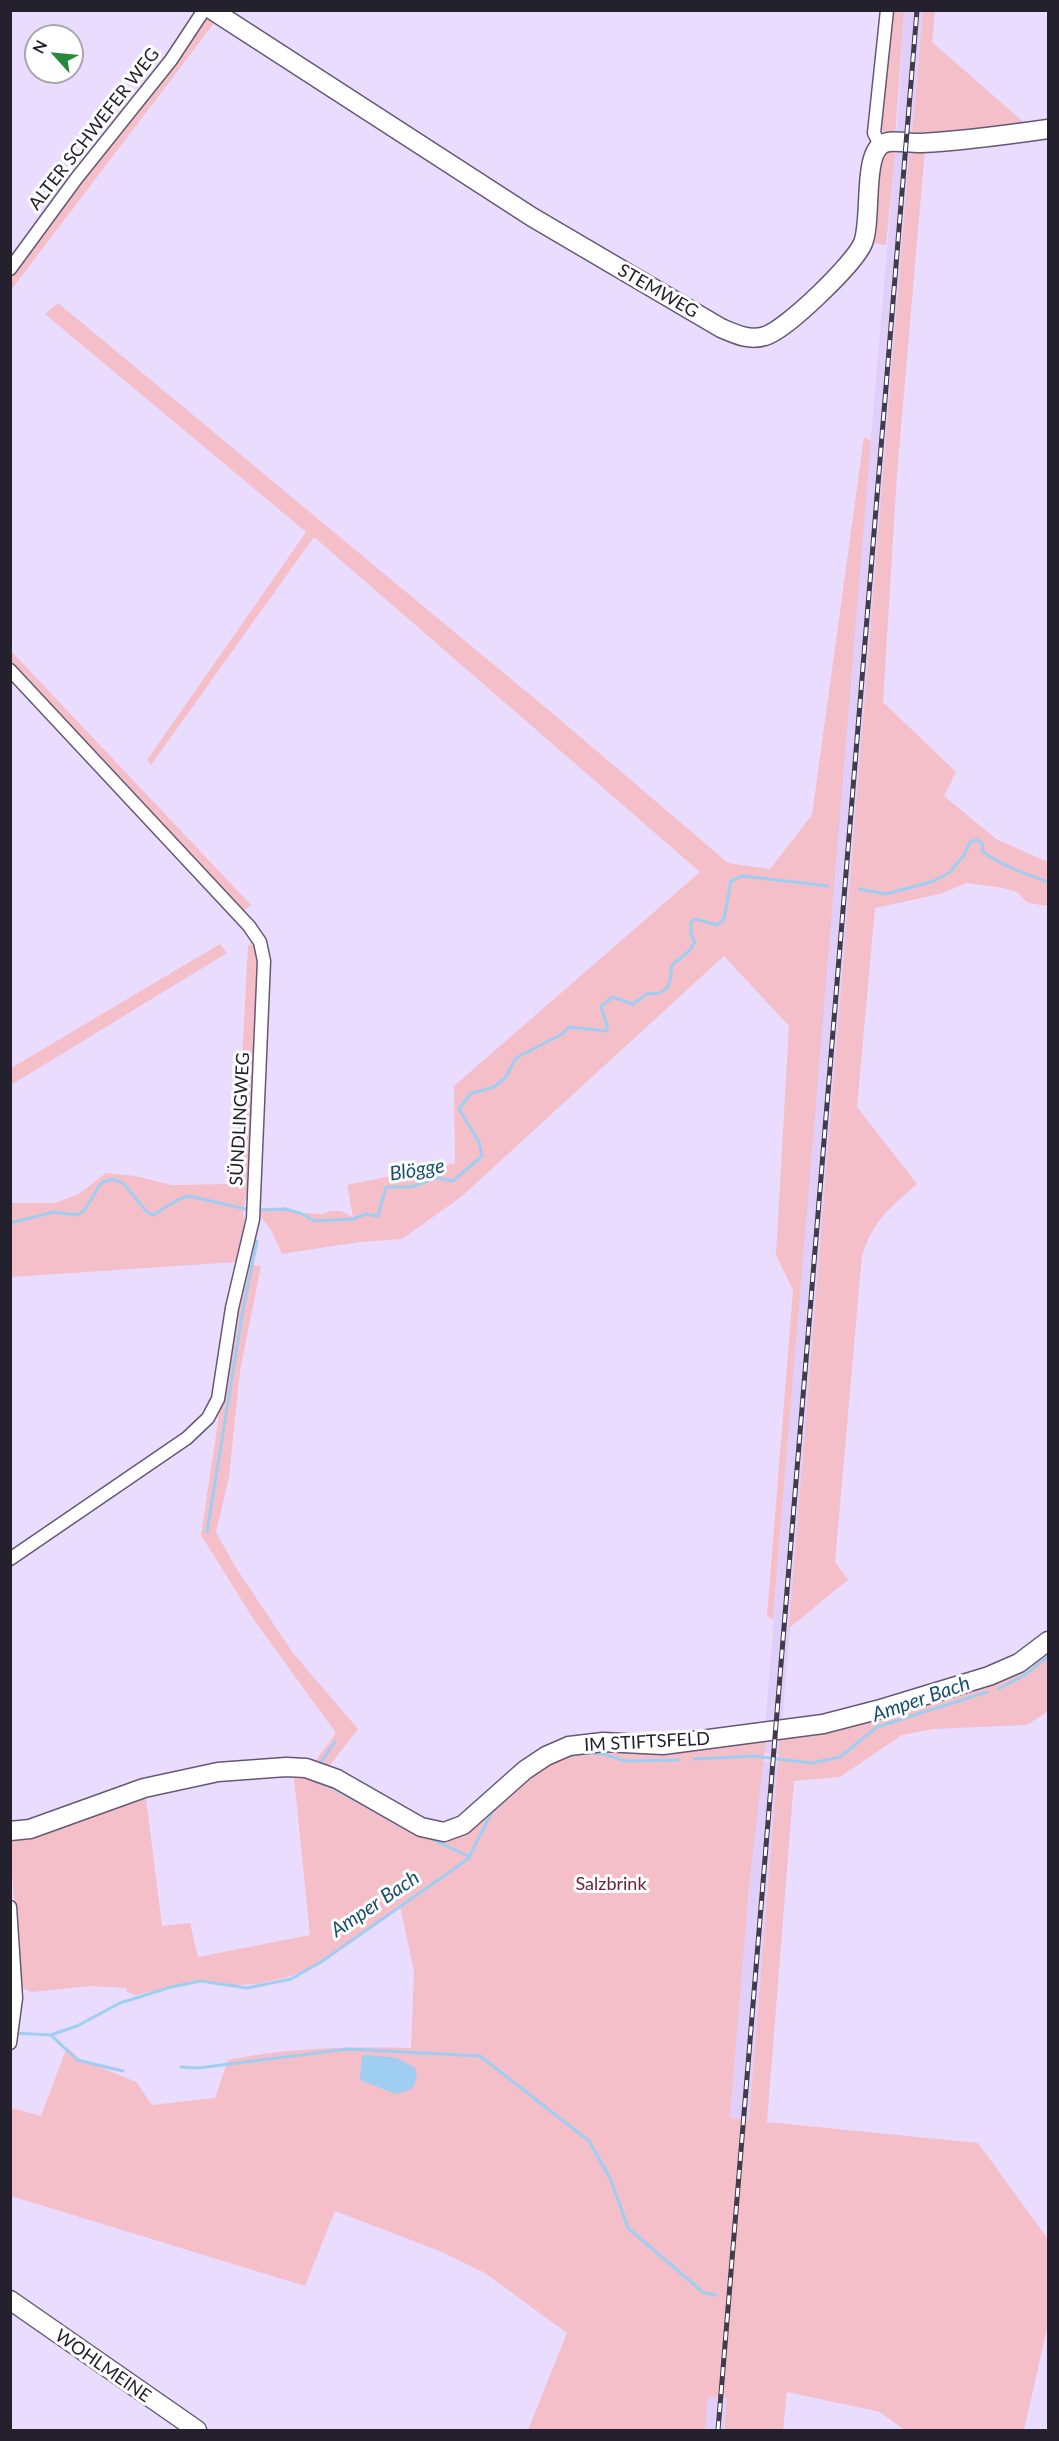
<!DOCTYPE html>
<html>
<head>
<meta charset="utf-8">
<style>
  body { margin:0 }
  #map { position:relative; width:1059px; height:2441px; overflow:hidden; background:#eadcff; font-family:Lato,sans-serif }
  canvas { display:block }
  .frame { position:absolute; inset:0; border:12px solid #25202d; pointer-events:none }
  .north { position:absolute; left:24px; top:24px; width:60px; height:60px; box-sizing:border-box; background:#fff; border:2px solid #a8a6ab; border-radius:50%; rotate:297deg; font-size:16px; font-weight:700; line-height:24px; text-align:center; color:#25202d }
  .north::after { content:''; display:block; margin:auto; width:21px; height:27px; background:#27893d; clip-path:polygon(50% 0,100% 100%,50% 72%,0 100%) }
</style>
</head>
<body>
<div id="map">
<canvas width="1059" height="2441"></canvas>
<div class="frame"></div>
<div class="north">N</div>
</div>
<script>
const c = document.querySelector('canvas').getContext('2d');
c.lineJoin = 'round';
function fillPath(path, color) { c.fillStyle = color; c.fill(path, 'evenodd'); }
function stroke(path, color, width, dash) { c.strokeStyle = color; c.lineWidth = width; c.lineCap = dash ? 'butt' : 'round'; c.setLineDash(dash || []); c.stroke(path); }
function label(font, color, halo, rows, align = 'center') {
  c.font = font + ' Lato,sans-serif'; c.lineWidth = 6; c.setLineDash([]); c.textBaseline = 'middle'; c.strokeStyle = halo; c.fillStyle = color; for (const [text, x, y, turn = 0] of rows) {
    c.save(); c.translate(x, y); c.rotate((+turn || 0) * Math.PI / 180); c.textAlign = isNaN(turn) ? turn : align; if (halo) c.strokeText(text, 0, 0); c.fillText(text, 0, 0); c.restore();
  }
}
const built = new Path2D(`
  M904,11H923L886,468L782,1724L779,1754L763,1753L833,877L896,147Z
  M762,1761L778,1762L724,2430H705L746,1922Z`);
const green = new Path2D(`
  M891,11H904L895,137C886,136 883,134 880,125Z
  M923,11H935L932,42L1028,126L912,136Z
  M213,15L218,18L11,290V275L78,180L202,19Z
  M896,147L886,245L871,243L874,179L883,152Z
  M910,147L925,149L897,474L883,702L956,772L944,796L996,839L1048,862V906L1028,903L1017,892L1003,888L967,883L940,894L875,908L857,1107L917,1184C889,1209 875,1218 862,1255L835,1562L848,1580L789,1628Z
  M58,303L564,723L728,863L770,869L812,815L864,437L871,441L773,1620L767,1616L793,1290L776,1255L789,1026L724,956L461,1197L402,1239L359,1242L282,1254L271,1230L255,1209L272,1211L285,1207L303,1213L322,1214L331,1211H341L353,1217L347,1185L455,1163L454,1086L700,872L314,537L151,765L147,760L306,532L45,314Z
  M11,651L251,905L241,914L11,666Z
  M220,944L227,953L11,1085V1068Z
  M258,944L261,960L254,1147L243,1214L245,1219L237,1262L11,1277V1203H55L79,1194L106,1173L135,1176L172,1185L230,1184L238,1140L248,945Z
  M244,1264L261,1266L240,1371L229,1477L216,1532L236,1568L293,1653L358,1729L324,1773L311,1767L336,1733L254,1620L201,1535L235,1308Z
  M1048,1650V1711L1027,1725L933,1729L902,1735L840,1777L794,1781L767,2122L978,2143L1048,2239V2324L1024,2430H904L880,2412L787,2392L783,2430H724L727,2398L708,2397L705,2430H528L567,2333L485,2273L442,2252L335,2211L305,2286L11,2196V2108L41,2116L67,2047L80,2059L136,2082L152,2105L215,2098L228,2060C293,2047 346,2047 411,2048L414,1971L400,1906L321,1963L291,1976L258,1984L223,1986L198,1981L135,1995L127,1992L126,1988L91,1986L32,1992L24,1989L20,1979L11,1861L10,1834L145,1790L162,1926L190,1923L198,1957L310,1935L293,1768L444,1834L549,1754L766,1738L749,1888L730,2118L749,2120L780,1736Z`);
const water = new Path2D(`
  M367,2055L397,2058L415,2068L417,2078L412,2089L396,2094L360,2080L362,2056Z`);
const stream = new Path2D(`
  M859,889L886,894L934,881L950,872L964,855L970,842L977,840L982,843L983,852C1003,866 1025,874 1048,882
  M256,1210L284,1209L300,1213L315,1221L353,1219L366,1214L378,1216L386,1187H411L437,1178L453,1181L482,1156L479,1142L459,1109L470,1094L494,1087L505,1078L516,1058L562,1034L569,1027L606,1031L608,1028L601,1007L612,997L633,1004L647,994L659,993L667,988L670,981L672,965L689,951L695,942L691,934V922L696,919L717,925L724,919L731,881L743,876L828,886
  M10,1223L54,1212L77,1215L84,1211L101,1183L112,1179L123,1183L148,1213L153,1215L179,1199L189,1196L250,1210
  M207,1532L243,1310L257,1241
  M998,1689L1023,1676L1048,1657
  M563,1758L581,1753L603,1754L625,1761L679,1760
  M694,1759L753,1756L812,1763L840,1757L877,1727L987,1692
  M319,1765L335,1742
  M317,1780V1782L331,1787L407,1829
  M425,1836L470,1857
  M14,2033L51,2035L77,2060L123,2071
  M51,2035L77,2026L120,2003L171,1987L201,1981L247,1988L291,1979L321,1962L468,1859L492,1812L505,1800
  M181,2067L198,2068L348,2049L480,2056L589,2141L611,2180L628,2228L704,2293L716,2295`);
const street = new Path2D(`
  M880,145L874,133L887,10
  M10,269L76,179L171,60L204,10
  M10,670L249,926L260,942L264,961L253,1219L232,1308L218,1399L208,1418L187,1438L10,1559
  M10,1907L16,1998L10,2043`);
const secondary = new Path2D(`
  M212,10L532,217L721,328C735,334 749,341 765,336C786,330 855,263 863,243C872,220 863,158 881,145C890,138 910,144 921,143C964,141 1006,135 1048,129
  M10,1831L30,1829L144,1788L218,1772L286,1767L306,1768L337,1779L421,1827L444,1832L463,1825L525,1770L546,1756L569,1746L603,1742L663,1745L823,1724L877,1710L989,1676L1019,1663L1048,1641
  M10,2300L197,2430`);
const rail = new Path2D(`
  M718,2430L917,10`);
const streetNames = [
  ["ALTER SCHWEFER WEG",94,129,-52],
  ["STEMWEG",658,291,30],
  ["SÜNDLINGWEG",240,1119,-87],
  ["IM STIFTSFELD",647,1742,-3],
  ["WOHLMEINE",103,2366,35]
];
const parkNames = [
  ["Salzbrink",611,1884]
];
const waterNames = [
  ["Blögge",417,1170,-9],
  ["Amper Bach",921,1699,-19],
  ["Amper Bach",375,1904,-34]
];
fillPath(built, '#e0cff9');
fillPath(green, '#f4bfc9');
fillPath(water, '#9ecef2');
stroke(stream, '#9ecef2', 3);
stroke(street, '#645876', 15);
stroke(secondary, '#645876', 21);
stroke(street, '#fff', 12);
stroke(secondary, '#fff', 18);
stroke(rail, '#413b4b', 5);
stroke(rail, '#fff', 3, [9]);
label('18px', '#25202d', '#fff', streetNames);
label('18px', '#6a2539', '#fff', parkNames);
label('italic 20px', '#174e70', '#fff', waterNames);
</script>
</body>
</html>
